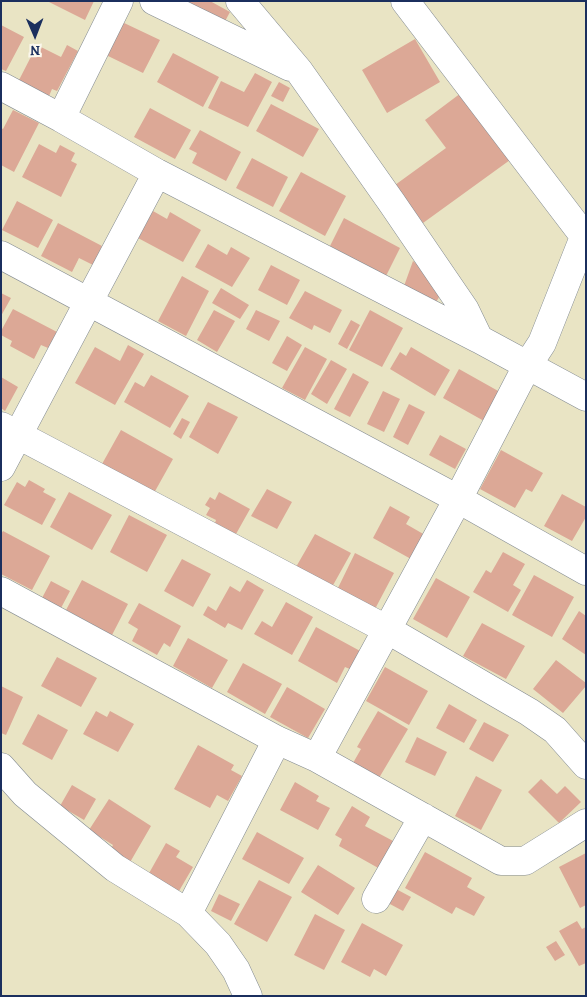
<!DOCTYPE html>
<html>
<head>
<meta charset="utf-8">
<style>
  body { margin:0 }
  #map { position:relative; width:587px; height:997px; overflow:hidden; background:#e9e4c4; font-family:Alegreya,serif }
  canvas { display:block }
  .frame { position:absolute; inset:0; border:2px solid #1b2f5e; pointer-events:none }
  .north { position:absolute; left:10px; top:10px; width:50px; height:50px; -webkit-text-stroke:4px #fbf7ec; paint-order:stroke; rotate:179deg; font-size:14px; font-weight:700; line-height:20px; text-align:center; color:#1b2f5e }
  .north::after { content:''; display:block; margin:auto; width:18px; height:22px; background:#1b2f5e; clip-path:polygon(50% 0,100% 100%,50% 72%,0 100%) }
</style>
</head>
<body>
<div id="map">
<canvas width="587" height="997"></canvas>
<div class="frame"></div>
<div class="north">N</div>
</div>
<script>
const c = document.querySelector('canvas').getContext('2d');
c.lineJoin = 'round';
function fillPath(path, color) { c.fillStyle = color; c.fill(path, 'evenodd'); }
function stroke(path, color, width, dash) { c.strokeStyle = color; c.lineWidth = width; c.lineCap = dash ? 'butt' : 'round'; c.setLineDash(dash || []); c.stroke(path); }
const building = new Path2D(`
  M47,1H94L85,20Z
  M187,1H210L230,12L223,25L185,5Z
  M122,22L160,40L143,73L106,55Z
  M1,25L24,37L6,71L1,69Z
  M415,39L440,82L387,113L362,70Z
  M37,45L61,57L67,45L78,51L57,91L52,89L49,96L19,80Z
  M173,53L219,77L203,107L157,82Z
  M255,73L272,82L248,127L208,108L221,81L244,92Z
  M279,82L290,88L283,102L271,96Z
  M461,93L510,160L423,223L395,185L446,148L425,120Z
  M271,104L319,129L303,157L256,131Z
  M150,108L191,130L175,159L134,137Z
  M13,110L39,123L14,172L1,165V128L3,129Z
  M200,130L241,152L226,181L192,163L197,153L189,149Z
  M39,144L56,153L60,145L75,153L71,161L77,164L61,197L22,177Z
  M252,158L288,177L273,207L236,188Z
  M301,172L346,196L325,236L279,211Z
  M17,201L53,220L38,248L2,230Z
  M153,211L167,219L170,212L201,230L183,262L138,238Z
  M344,218L400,248L386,276L330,246Z
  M58,223L102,246L93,265L79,258L72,272L41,256Z
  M208,244L227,255L231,247L250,258L232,287L195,267Z
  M413,261L424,270L442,292L435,304L404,286Z
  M271,265L300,280L287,305L258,290Z
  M182,276L209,291L186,336L158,321Z
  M221,288L249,305L240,319L212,303Z
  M305,291L342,310L330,333L314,325L312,330L289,318Z
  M1,293L11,298L1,316Z
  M13,309L57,332L48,348L41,345L34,359L10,346L12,341L1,335V331Z
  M214,310L235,321L217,352L197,340Z
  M256,310L280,321L269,341L246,329Z
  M370,310L403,328L382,367L349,350Z
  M351,320L360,325L347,349L338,344Z
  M287,336L302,345L287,371L272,363Z
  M128,345L144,354L115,405L75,383L95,347L120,361Z
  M305,347L327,359L305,400L282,388Z
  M411,347L450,370L435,396L390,369L400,352L406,356Z
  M331,360L347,369L327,404L311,394Z
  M459,369L500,392L484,421L443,398Z
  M353,373L369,382L350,417L334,409Z
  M151,375L189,396L170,428L124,402L135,382L144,387Z
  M1,377L18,387L5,411L1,408Z
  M383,391L400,399L384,432L367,424Z
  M208,402L238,417L218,454L189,437Z
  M409,404L425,412L408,445L393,437Z
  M182,418L190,422L181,439L173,434Z
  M121,430L173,459L154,493L102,464Z
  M440,435L466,449L455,469L429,455Z
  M501,450L543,473L532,492L526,489L515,508L480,489Z
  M29,480L45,489L43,492L56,499L42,525L4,505L17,482L25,487Z
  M267,489L292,502L277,529L251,516Z
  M69,492L112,515L92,550L50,527Z
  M219,492L250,509L236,534L215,523L216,520L206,515L210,508L205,505L210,497L215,500Z
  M562,494L586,507V517L572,541L544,526Z
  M390,506L410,517L406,524L425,535L411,559L373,538Z
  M129,515L167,535L147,572L110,552Z
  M3,531L50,556L32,590L1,574V534Z
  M315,534L351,553L332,587L296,567Z
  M503,552L525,564L513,585L521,590L508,612L473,592L486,570L491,573Z
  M355,553L394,573L375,609L337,590Z
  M182,559L211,574L193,607L164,591Z
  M534,575L574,597L552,637L512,615Z
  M436,578L470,597L447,638L413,619Z
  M82,580L128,604L112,635L66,610Z
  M247,580L264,590L242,630L228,623L225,628L203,615L208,606L216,611L230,586L240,592Z
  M51,581L70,591L61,608L42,598Z
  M286,602L313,617L292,655L254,634L262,621L272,627Z
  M139,603L181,626L170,647L164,643L157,655L132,641L138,629L128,623Z
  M579,611L586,616V655L562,639Z
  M482,623L525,646L506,679L463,656Z
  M316,627L362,652L352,670L345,667L337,683L298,661Z
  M188,638L228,660L212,688L173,666Z
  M57,657L97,678L81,707L41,686Z
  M556,660L586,683V686L563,713L533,689Z
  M243,663L282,684L265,714L227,692Z
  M385,667L428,691L409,725L366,701Z
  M1,686L23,697L6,735L1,733Z
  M287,687L325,709L308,738L270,717Z
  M449,704L477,720L464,743L436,728Z
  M96,711L107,717L110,711L134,724L118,752L83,734Z
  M378,711L408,729L379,778L353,763L361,749L357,747Z
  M38,714L68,730L52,760L22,744Z
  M484,722L509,735L493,762L469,749Z
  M417,737L447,752L435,776L405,762Z
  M198,745L234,765L231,770L242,776L228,801L217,795L210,808L174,789Z
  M476,776L502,790L481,830L455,816Z
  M541,779L557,794L565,786L581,802L559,823L528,792Z
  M295,782L319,796L316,801L330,808L318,830L280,810Z
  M72,785L96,799L84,820L60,806Z
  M109,799L151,826L129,864L109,853L113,845L89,830Z
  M352,806L370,817L365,826L395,842L380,869L339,846L342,839L335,835Z
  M257,832L304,858L289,884L242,859Z
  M166,843L180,851L176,857L193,867L179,891L148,875Z
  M425,852L472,878L467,887L485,897L474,916L456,907L452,914L405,888Z
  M586,853V905L580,908L559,867Z
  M318,865L355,888L338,915L301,892Z
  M259,880L292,897L267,942L234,924Z
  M396,889L411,897L403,911L388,903Z
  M219,894L240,904L231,921L211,911Z
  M315,914L345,930L324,970L294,955Z
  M577,921L582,929L586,927V963L579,966L559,931Z
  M362,923L403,945L386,976L374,969L370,977L341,962Z
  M556,941L565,955L555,961L546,947Z`);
const minor = new Path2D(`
  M154,1L290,67
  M240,1L299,71L392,203L465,310L479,339L586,397
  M405,1L584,236
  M1,86L61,118L157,173L479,339
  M61,118L119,1
  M1,255L458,499L586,571
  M1,426L388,630L529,712L555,730L586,765
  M1,467L157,173
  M1,591L277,740L317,758L501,861H525L586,823
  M317,758L458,499L527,366L542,343L586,232
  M1,767L25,794L115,868L188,913L218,944L236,970L248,996
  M376,899L423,817
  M188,913L277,740`);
fillPath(building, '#dca896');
stroke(minor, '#828a91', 29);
stroke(minor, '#fff', 28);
</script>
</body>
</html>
